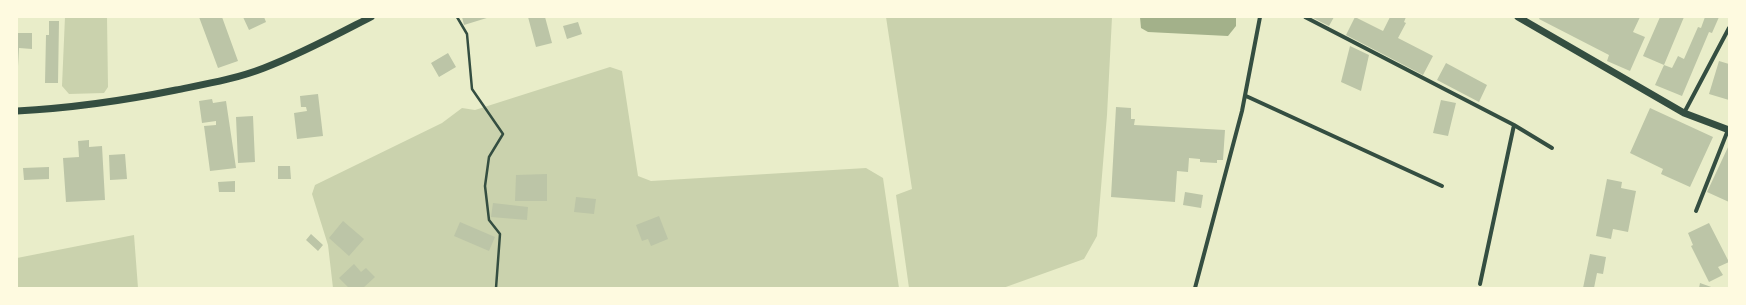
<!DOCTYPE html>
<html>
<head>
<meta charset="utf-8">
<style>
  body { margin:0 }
  #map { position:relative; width:1746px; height:305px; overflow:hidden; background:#e9edc9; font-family:"Work Sans",sans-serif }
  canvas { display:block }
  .frame { position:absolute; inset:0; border:18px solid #fefae0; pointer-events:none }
</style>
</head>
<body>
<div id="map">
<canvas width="1746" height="305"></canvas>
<div class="frame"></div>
</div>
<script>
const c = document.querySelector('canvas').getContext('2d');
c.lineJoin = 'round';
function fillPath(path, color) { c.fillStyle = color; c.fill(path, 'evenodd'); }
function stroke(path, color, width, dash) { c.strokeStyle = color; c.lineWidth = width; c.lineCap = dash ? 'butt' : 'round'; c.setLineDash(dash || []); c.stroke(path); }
const green = new Path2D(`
  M65,17H107L108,87L104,93L69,94L62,86Z
  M886,17H1112L1107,115L1097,236L1084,259L1003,288H909L896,195L912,189Z
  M610,67L622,71L638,176L651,181L866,168L883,178L899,288H333L328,245L312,194L315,185L442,123L462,108L475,110Z
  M134,235L138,288H17V258Z`);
const water = new Path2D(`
  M1140,17H1236V26L1228,36L1148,32L1141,28Z`);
const building = new Path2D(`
  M199,17H222L238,61L218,68Z
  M243,17H264L266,22L249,30Z
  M462,17H490L464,25Z
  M528,17H545L552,43L536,47Z
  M1311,17H1334L1329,26Z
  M1355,17L1383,31L1390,17H1406L1404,22L1406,23L1398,38L1433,56L1423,75L1346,35Z
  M1540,17H1640L1633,32L1645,37L1630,71L1607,61L1609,55L1539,19Z
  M1660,17H1684L1664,65L1643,56Z
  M1705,17H1719L1712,33L1709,32L1682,96L1655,85L1664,65L1672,68L1678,56L1684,59L1698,27L1701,28Z
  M49,21H59L58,83H45L46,35H49Z
  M578,22L582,34L567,39L563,26Z
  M17,33H32V49L19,48L18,66H17Z
  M1350,46L1369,55L1361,91L1341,82Z
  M448,53L456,67L439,77L431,63Z
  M1719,61L1729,64V100L1709,94Z
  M1446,63L1487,85L1479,102L1437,80Z
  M318,94L323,136L297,139L294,113L307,111L306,107H301L300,96Z
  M212,99L213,103L226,101L236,168L210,171L204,126L216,125V121L202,123L199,101Z
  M1441,100L1456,103L1448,136L1433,133Z
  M1116,107L1131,108V119H1135L1134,125L1225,130L1223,160H1217V163L1200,162V159L1189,158L1188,172L1177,171L1175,202L1111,197Z
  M1650,108L1713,137L1690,187L1661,174L1663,169L1630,153Z
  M253,116L255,162L238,163L236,117Z
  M89,140V147L102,146L105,200L66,202L63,158L79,157L78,141Z
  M1729,145V202L1707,192Z
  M125,154L127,179L110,180L109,155Z
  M278,166H290L291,179H278Z
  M49,167V179L24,180L23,168Z
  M547,174V201H515L516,175Z
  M1607,179L1622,182L1621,188L1636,191L1628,232L1613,229L1611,239L1596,236Z
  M235,181V192H219L218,182Z
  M1185,192L1203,195L1201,208L1183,205Z
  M576,197L596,199L594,214L574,212Z
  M493,203L528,207L527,220L491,217Z
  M659,216L668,239L651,246L648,239L642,241L636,225Z
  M343,221L364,239L349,256L329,238Z
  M460,222L495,237L489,251L454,236Z
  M1709,223L1729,262L1718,267L1723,275L1709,282L1691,246L1693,245L1688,233Z
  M311,234L323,245L318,251L306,240Z
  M1590,254L1606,257L1603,274L1597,273L1594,288H1583Z
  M354,264L361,272L366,268L375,277L363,288H349L339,278Z
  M1700,283L1714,288H1699Z`);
const path = new Path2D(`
  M457,17L467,34L472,89L503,134L489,157L485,186L489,220L500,234L496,288`);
const minor = new Path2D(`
  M1305,17L1514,125L1552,148
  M1246,96L1442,186
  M1684,113L1729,28
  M1696,211L1728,130
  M1480,284L1514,125
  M1195,288L1242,111L1260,17`);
const tertiary = new Path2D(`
  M1518,17L1684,113L1729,130
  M17,111C73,108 122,101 176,90C206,84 236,79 264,68C301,54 336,35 371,17`);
fillPath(green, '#cad2ad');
fillPath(water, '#a3b18a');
fillPath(building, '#bcc5a7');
stroke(path, '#344e41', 2.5);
stroke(minor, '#344e41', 4);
stroke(tertiary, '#344e41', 7);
</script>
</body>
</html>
